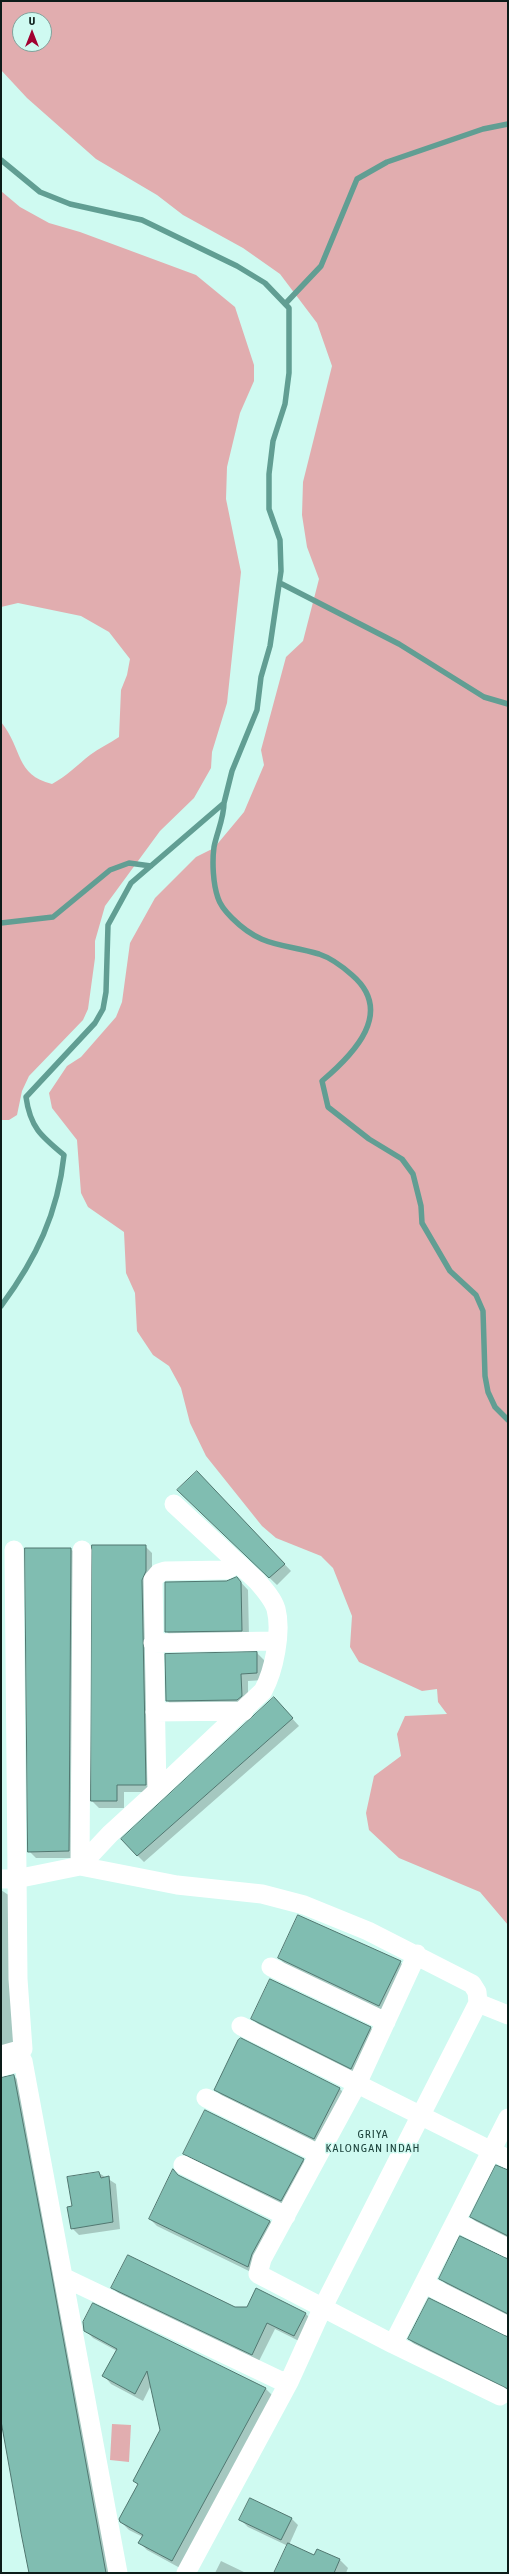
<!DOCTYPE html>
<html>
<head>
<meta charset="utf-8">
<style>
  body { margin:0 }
  #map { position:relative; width:509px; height:2574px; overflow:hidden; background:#cffaf1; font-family:"Asap Condensed",sans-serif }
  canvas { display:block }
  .frame { position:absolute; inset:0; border:2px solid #0c1c19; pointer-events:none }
  .north { position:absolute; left:12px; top:12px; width:40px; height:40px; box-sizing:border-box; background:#cffaf1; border:1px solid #81a19b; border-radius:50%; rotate:0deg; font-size:11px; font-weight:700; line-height:16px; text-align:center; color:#0c1c19 }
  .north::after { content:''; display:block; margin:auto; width:14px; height:18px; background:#a10131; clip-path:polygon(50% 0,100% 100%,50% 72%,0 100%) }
</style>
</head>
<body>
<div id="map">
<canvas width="509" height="2574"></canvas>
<div class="frame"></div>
<div class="north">U</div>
</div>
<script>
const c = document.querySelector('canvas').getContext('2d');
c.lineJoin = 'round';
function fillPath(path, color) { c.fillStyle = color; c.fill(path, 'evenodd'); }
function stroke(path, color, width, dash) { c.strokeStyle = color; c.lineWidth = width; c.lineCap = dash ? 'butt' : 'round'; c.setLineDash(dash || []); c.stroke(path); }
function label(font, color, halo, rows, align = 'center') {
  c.font = font + ' "Asap Condensed",sans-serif'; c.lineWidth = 3; c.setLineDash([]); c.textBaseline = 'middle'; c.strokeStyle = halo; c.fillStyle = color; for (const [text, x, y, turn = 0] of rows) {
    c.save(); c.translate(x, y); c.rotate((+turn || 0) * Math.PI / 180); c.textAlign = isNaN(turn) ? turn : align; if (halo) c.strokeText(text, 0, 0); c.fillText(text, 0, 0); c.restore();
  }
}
const green = new Path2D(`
  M1,1H508V1925L480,1892L399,1858L369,1830L366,1813L374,1776L401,1756L397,1734L405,1716L447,1714L438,1702L437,1689L422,1691L359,1662L350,1647L352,1616L333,1568L321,1556L276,1538L262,1526L206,1456L190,1423L181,1388L169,1366L153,1355L137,1331L135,1293L126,1273L124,1232L88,1207L81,1193L77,1140L52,1108L49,1093L67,1066L81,1057L116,1017L122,1002L130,943L155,898L196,857L214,848L244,812L264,765L261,750L286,657L303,641L319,579L307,547L302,515L303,482L332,366L317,323L280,274L243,248L183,215L157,195L96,159L27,98L1,70ZM20,20H44V44H20Z
  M1,191L20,207L49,223L80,232L196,275L235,307L254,365V381L240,413L227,467L226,499L241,572L227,703L212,752L211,768L194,798L160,831L105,906L95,941V958L88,1009L83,1020L29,1076L22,1091L17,1115L9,1120H1V722C23,749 15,775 52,784C67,776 77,765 90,755C99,748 109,744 119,737L121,690L127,675L130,659L109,632L81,616L18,603L1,607Z
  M112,2424L131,2425L129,2462L110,2460Z`);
const shadow = new Path2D(`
  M204,1479L291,1571L277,1585L185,1497Z
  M145,1546L152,1553V1792H124V1808H99L92,1801Z
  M26,1549H71L78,1556L76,1858H36L29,1851Z
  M237,1578L248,1590L249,1637L173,1638L166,1631L226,1582Z
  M257,1653L264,1660V1680L248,1681V1703L174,1708L167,1700Z
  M281,1706L299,1726L144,1862L137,1855Z
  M1,1890L13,1898L18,2048L1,2053Z
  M279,1958L400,1962L407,1969L386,2013L286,1965Z
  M252,2018L371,2028L378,2035L358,2075L259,2025Z
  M14,2076L21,2083L111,2573H30L1,2413V2078Z
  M339,2088L346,2095L322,2146L222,2096L215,2089Z
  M185,2154L303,2160L310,2167L288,2208L192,2161Z
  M508,2171V2238L478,2224L471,2217Z
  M99,2173L116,2184L120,2229L79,2235L72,2228L73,2207Z
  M179,2177L270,2221L277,2228L255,2274L157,2226L150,2219Z
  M508,2260V2316L447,2285L440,2278Z
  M113,2288L235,2308L305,2313L312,2320L301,2342L275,2329L259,2361L120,2295Z
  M93,2305L266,2389L273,2396L180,2568L147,2550L140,2543L143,2537L129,2530L121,2522L139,2486L134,2481L161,2431L151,2385L143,2401L111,2384L104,2376L117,2351L93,2338L85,2330Z
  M508,2338V2390L416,2346L409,2339Z
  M291,2518L298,2525L289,2545L315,2556L318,2550L340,2560L348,2568L346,2573H275L288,2546L248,2527L241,2520Z
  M221,2561L246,2573H215Z`);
const stream = new Path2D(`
  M1,160L40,192L70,204L142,220L237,266L265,283L289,308V373L285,404L273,441L269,474V509L280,540L281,571L270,646L261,677L257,710L232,771L224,803L131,883L108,925L106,992L103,1009L95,1023L26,1097C30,1127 41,1136 64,1155C58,1213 36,1259 1,1306
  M285,304L321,266L357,179L387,162L483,129L508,124
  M280,583L399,644L484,697L508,704
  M224,803C224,818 217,832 214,847C212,862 213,884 218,898C220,905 227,913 232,918C262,948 282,943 319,954C331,958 343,967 352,975C395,1012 354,1054 322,1081L328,1107L369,1139L402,1159L413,1174L421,1206L422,1223L450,1271L476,1295L483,1311L485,1376L488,1392L495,1407L508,1420
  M1,923L53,917L110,870L129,863L151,866`);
const building = new Path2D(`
  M197,1471L285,1564L269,1578L177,1490Z
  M92,1545H146V1571L142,1580L146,1785H117V1801H91Z
  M25,1548H71L69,1851L28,1852Z
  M237,1577L241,1582L242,1631L165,1632V1582L226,1581Z
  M257,1652V1673L241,1674L242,1696L237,1700L166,1701L165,1654Z
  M274,1697L293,1718L137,1856L121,1839Z
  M298,1915L401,1961L379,2006L278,1958Z
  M270,1979L371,2027L351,2069L251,2019Z
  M241,2038L340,2088L314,2139L214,2090L238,2040Z
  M14,2075L50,2266L106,2573H29L21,2533L1,2421V2078Z
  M205,2110L304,2159L281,2201L183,2154Z
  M496,2165L508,2170V2236L470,2217Z
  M173,2169L178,2175L270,2221L252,2254L248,2267L149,2219Z
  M99,2172L101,2178L109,2176L113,2222L71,2229L67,2207L72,2206L67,2177Z
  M460,2236L508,2259V2314L439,2279Z
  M128,2255L235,2307H247L256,2288L306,2313L294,2336L267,2323L252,2355L111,2288Z
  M429,2298L508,2337V2389L408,2339Z
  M93,2303L266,2388L172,2561L138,2543L143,2535L120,2522L119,2519L138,2484L133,2481L160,2430L147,2371L135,2394L102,2376L117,2349L84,2331L83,2322Z
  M250,2498L292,2518L281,2540L239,2520Z
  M288,2543L314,2555L317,2549L340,2559L334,2573H274Z`);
const street = new Path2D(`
  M153,1643L276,1641
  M155,1712L244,1711
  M157,1791L263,1691C274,1671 282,1632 276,1609C273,1599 264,1589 257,1581L174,1504
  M80,1866L110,1834L157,1791L153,1580L159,1573L165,1571L226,1570L238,1564
  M80,1866L82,1550
  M1,1879H16L80,1866L177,1885L262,1894L304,1905L368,1931L472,1984L477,1992L478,2003L323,2307L289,2382
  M417,1954L357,2084L262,2259L258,2274L393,2344L508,2118
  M271,1967L386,2022
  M478,2003L508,2015
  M241,2026L508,2159
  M1,2055L23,2049L18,1979L14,1550
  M1,2067L23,2061L118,2573
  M206,2098L319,2154
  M183,2165L286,2216
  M456,2222L508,2248
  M63,2277L279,2380L289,2382L186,2573
  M425,2284L508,2326
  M393,2344L500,2396`);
const neighbourhoodNames = [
  ["GRIYA",373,2134],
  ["KALONGAN INDAH",373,2148]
];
fillPath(green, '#e1adaf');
fillPath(shadow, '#0003');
stroke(stream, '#619e93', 5.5);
fillPath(building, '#80bdb1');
stroke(building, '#517770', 1);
stroke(street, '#fff', 19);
c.letterSpacing = '1px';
label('12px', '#1f453e', '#cffaf1', neighbourhoodNames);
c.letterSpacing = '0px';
</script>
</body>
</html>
